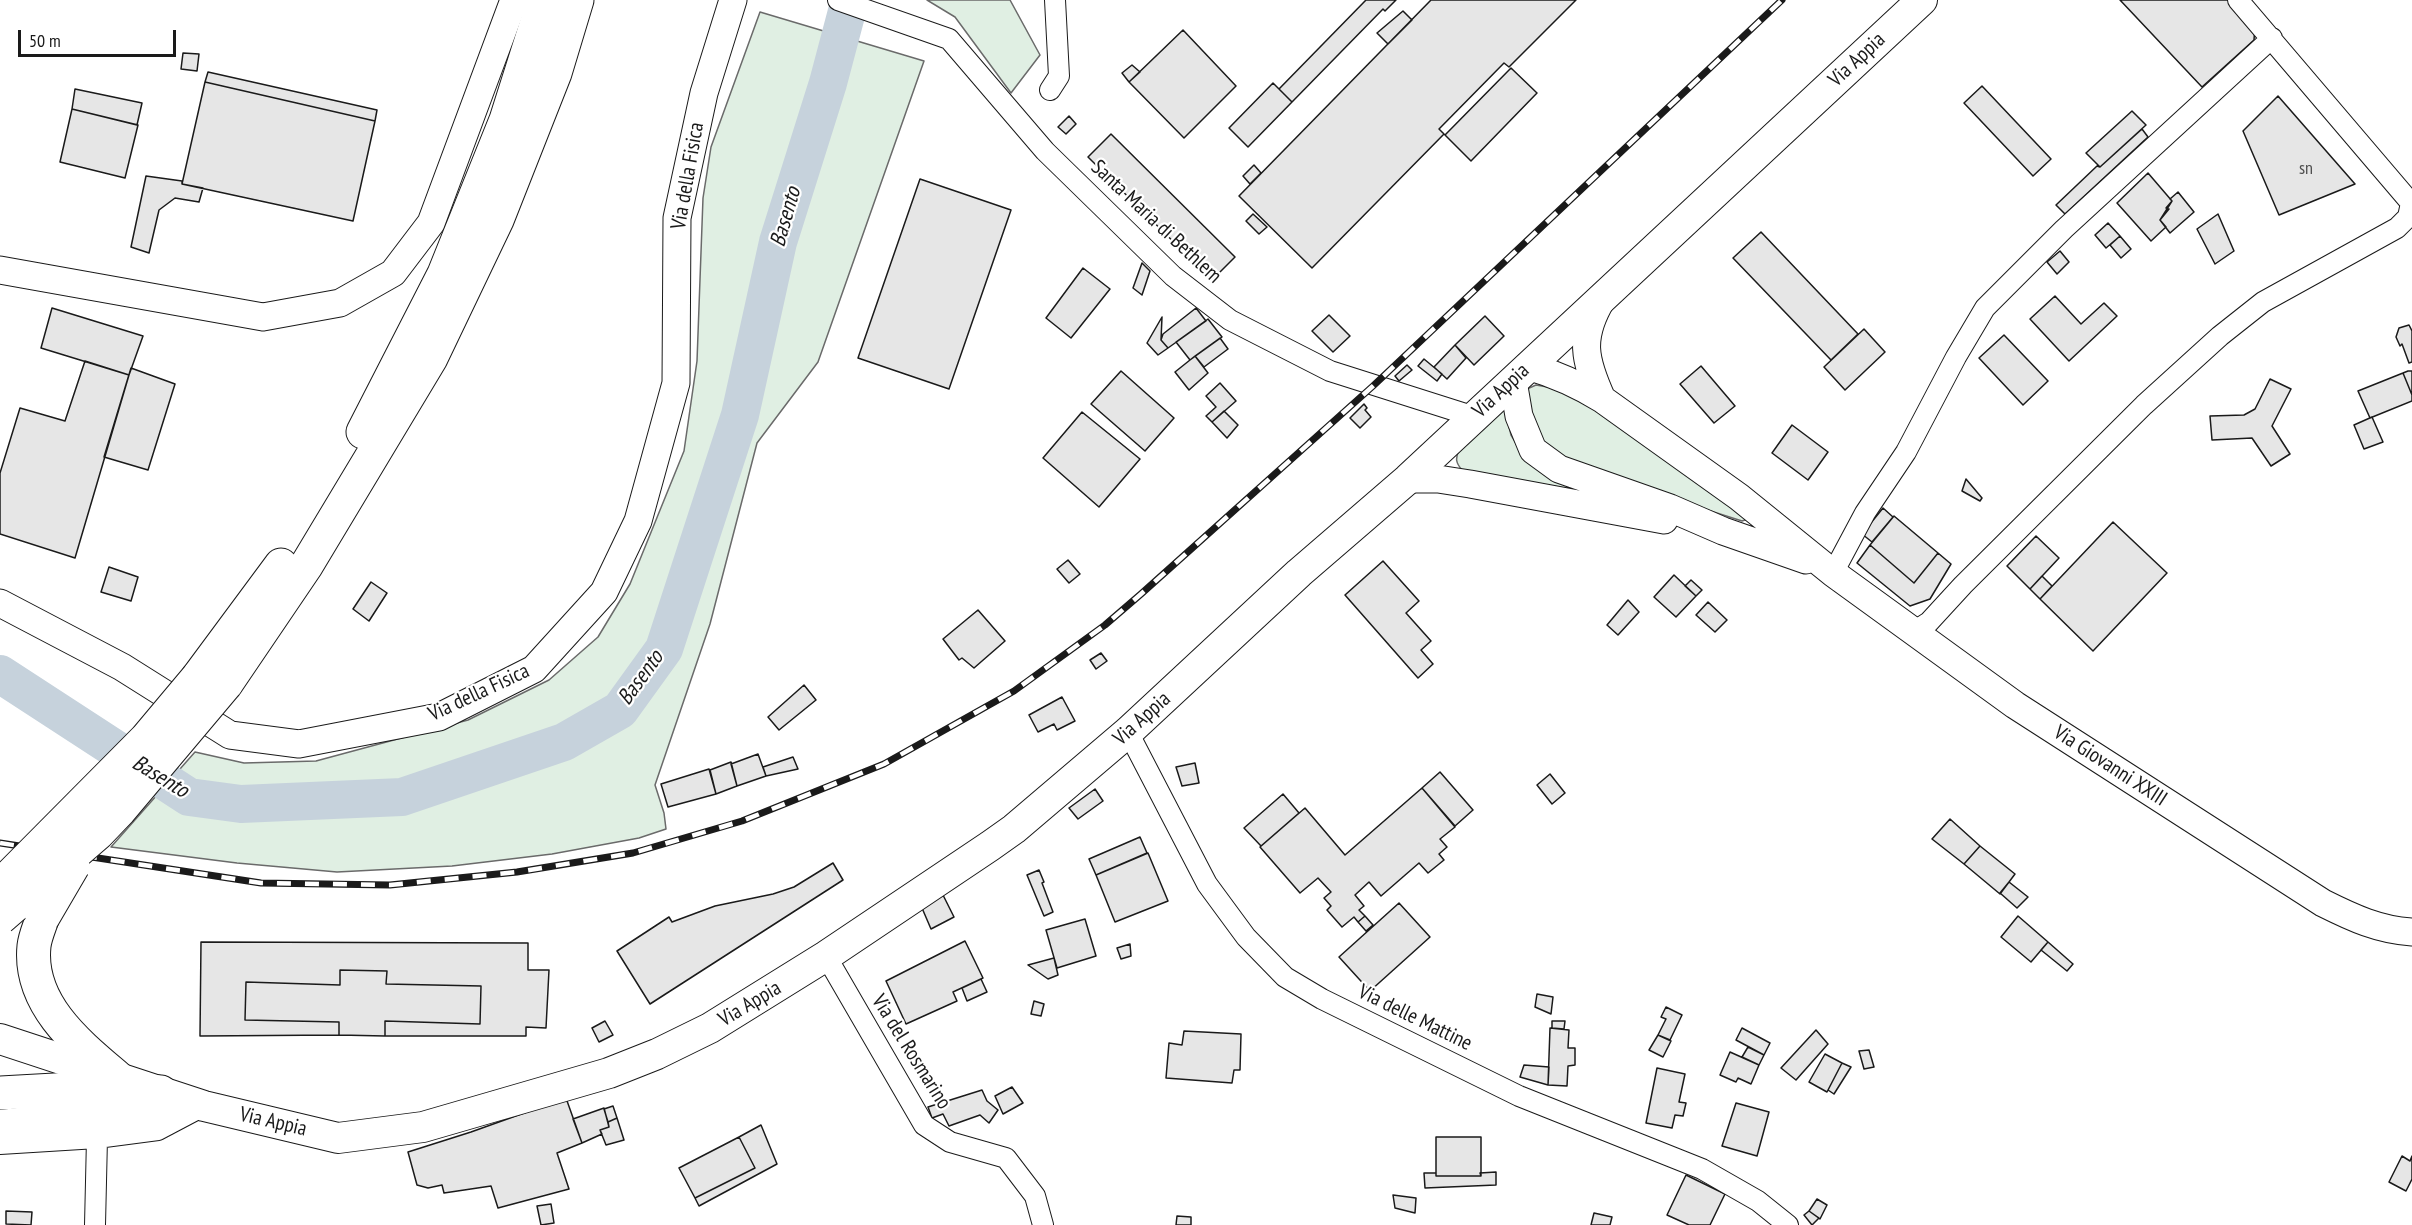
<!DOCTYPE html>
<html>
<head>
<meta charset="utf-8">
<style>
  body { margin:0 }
  #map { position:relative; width:2412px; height:1225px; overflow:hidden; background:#fff; font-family:"PT Sans Narrow",sans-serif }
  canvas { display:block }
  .scale { position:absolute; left:18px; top:30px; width:158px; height:27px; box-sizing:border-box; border:3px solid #1a1a1a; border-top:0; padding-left:8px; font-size:18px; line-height:21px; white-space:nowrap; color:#1a1a1a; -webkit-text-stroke:4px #fff; paint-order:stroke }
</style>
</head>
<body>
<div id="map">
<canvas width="2412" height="1225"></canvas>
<div class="scale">50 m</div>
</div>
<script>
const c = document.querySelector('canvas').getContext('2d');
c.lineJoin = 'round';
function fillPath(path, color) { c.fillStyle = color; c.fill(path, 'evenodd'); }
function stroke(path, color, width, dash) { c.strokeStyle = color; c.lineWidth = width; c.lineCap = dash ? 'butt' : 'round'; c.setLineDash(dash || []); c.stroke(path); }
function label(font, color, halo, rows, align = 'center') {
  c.font = font + ' "PT Sans Narrow",sans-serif'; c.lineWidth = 4.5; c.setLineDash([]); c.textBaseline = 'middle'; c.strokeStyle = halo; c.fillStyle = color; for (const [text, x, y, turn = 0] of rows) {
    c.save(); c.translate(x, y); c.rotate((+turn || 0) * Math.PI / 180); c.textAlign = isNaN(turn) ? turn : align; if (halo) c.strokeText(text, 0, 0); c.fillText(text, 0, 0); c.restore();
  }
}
const green = new Path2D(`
  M927,0H1010L1040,55L1011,93L955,17Z
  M760,12L924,61L818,362L757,443L710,624L655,785L664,813L666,829L639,838L552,854L452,866L337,872L237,863L111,847L195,752L244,763L316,761L468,720L549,680L598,637L630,584L684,451L697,361L703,198L711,147Z
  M1536,385L1559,389L1578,397L1748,519L1742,521L1585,471L1554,458L1532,428L1527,389Z
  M1504,406L1511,435L1523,455L1641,510L1462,470C1456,463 1455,459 1459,450Z`);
const river = new Path2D(`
  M0,674L189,797L241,804L402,797L564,742L620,710L664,649L740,415L778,242L828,83L850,0`);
const building = new Path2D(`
  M1366,0H1396L1385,11L1383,9L1292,102L1279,89Z
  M1431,0H1576L1509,67L1504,63L1439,129L1444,134L1312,268L1239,196Z
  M2120,0H2231L2255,26L2254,40L2202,87Z
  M1403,11L1412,20L1388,44L1377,33Z
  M1183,30L1236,86L1184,138L1129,82Z
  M183,53L199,54L197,71L181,69Z
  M1132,65L1140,72L1129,82L1122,73Z
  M1511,68L1537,93L1471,161L1445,135Z
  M208,72L377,110L375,121L205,82Z
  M205,82L375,121L353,221L182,184Z
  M1273,83L1292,102L1248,147L1229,128Z
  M1982,86L2051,159L2033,176L1964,103Z
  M75,89L142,103L137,125L72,109Z
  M2278,96L2355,184L2279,215L2243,131Z
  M72,109L138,125L125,178L60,162Z
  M2132,111L2146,125L2100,167L2086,153Z
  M1069,116L1076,124L1066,134L1058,127Z
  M2142,129L2148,137L2065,214L2056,205L2097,166L2100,167Z
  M1111,134L1235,257L1212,280L1088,157Z
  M1254,165L1261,173L1250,184L1243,176Z
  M2148,173L2172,201L2160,220L2166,227L2151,241L2117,203Z
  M146,176L182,181V184L203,188L199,202L175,198L159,210L149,253L131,247Z
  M920,179L1011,210L949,389L858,358Z
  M2178,192L2194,212L2170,233L2160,220L2169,209L2166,208L2172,201L2170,199Z
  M1253,214L1267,227L1259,234L1246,221Z
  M2218,214L2234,251L2215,264L2197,229Z
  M2108,223L2120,236L2106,248L2095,235Z
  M1761,232L1858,334L1831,360L1733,258Z
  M2120,236L2131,249L2121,258L2110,245Z
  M2060,251L2069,262L2057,274L2047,262Z
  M1142,263L1150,271L1142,295L1133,288Z
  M1083,268L1110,289L1071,338L1046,318Z
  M2055,296L2081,324L2104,303L2117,316L2069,361L2030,319Z
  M52,308L143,336L129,375L41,348Z
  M1196,308L1206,321L1168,348L1161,340L1163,334Z
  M1329,315L1350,336L1333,352L1312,331Z
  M1485,316L1504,336L1474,365L1455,345Z
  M1162,317L1161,340L1168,348L1158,355L1147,343Z
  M1208,319L1222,337L1190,360L1176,342Z
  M2409,325L2412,331V362L2409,363L2402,344L2400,346L2396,337L2399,328Z
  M1864,329L1885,352L1845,390L1824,367Z
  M2004,335L2048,381L2023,405L1979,358Z
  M1220,338L1228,349L1204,367L1195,356Z
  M1455,345L1466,358L1447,379L1434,367Z
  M1195,356L1208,373L1189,390L1175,372Z
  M1424,359L1442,374L1437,381L1418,366Z
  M85,361L129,375L75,558L0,534V473L20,408L65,421Z
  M1407,365L1412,370L1399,381L1395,376Z
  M1701,366L1735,406L1714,423L1680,384Z
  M131,368L175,384L148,470L104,457Z
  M1121,371L1174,418L1145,451L1091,404Z
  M2408,371H2412V395L2403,373Z
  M2403,373L2412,395V401L2370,418L2358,391Z
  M2270,379L2291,389L2272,426L2290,454L2271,466L2252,438L2212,440L2210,416L2244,415L2255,409Z
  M1220,383L1236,401L1212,422L1206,416L1216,407L1206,396Z
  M1364,404L1367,408L1365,410L1371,417L1360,428L1350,418Z
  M1224,411L1238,425L1227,438L1212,422Z
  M1082,412L1140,459L1099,507L1043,458Z
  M2372,417L2383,442L2364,449L2354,425Z
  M1792,425L1828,452L1808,480L1772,453Z
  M1966,479L1982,498L1980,501L1962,491Z
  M1883,508L1893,517L1872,542L1862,534Z
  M1894,516L1938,553L1914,583L1870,545Z
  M2113,522L2167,573L2093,651L2040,599Z
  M2036,536L2059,558L2030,589L2007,566Z
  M1870,545L1914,583L1938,553L1951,564L1930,599L1910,606L1857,563Z
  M1068,560L1080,574L1069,583L1057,569Z
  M1383,561L1419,601L1406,613L1431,641L1421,650L1433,664L1418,678L1345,595Z
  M109,567L138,577L131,601L101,592Z
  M1674,575L1696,596L1676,617L1654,597Z
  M2042,576L2052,586L2040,599L2030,589Z
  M1691,580L1702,590L1696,596L1685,586Z
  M371,582L387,593L369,621L353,609Z
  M1628,600L1639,612L1618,635L1607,625Z
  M1708,602L1727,620L1715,632L1696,615Z
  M978,610L1005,641L974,668L962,658L959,660L943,639Z
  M1101,653L1107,661L1096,669L1090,660Z
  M804,685L816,700L779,730L768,717Z
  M1062,697L1075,721L1057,730L1054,724L1038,732L1029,715Z
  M758,754L766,776L737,786L731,764Z
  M793,757L798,769L766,776L763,767Z
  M731,762L737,786L716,794L710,770Z
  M1195,763L1199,783L1182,786L1176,767Z
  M709,769L716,794L668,807L661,784Z
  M1440,772L1473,810L1455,826L1422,788Z
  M1550,774L1565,793L1552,804L1537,785Z
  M1422,788L1455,827L1440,839L1447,847L1439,854L1444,860L1428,873L1419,863L1381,896L1369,882L1355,895L1364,906L1359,910L1365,916L1358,922L1354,917L1342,927L1327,910L1331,906L1324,898L1331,892L1318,878L1300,893L1260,847L1305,808L1345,855Z
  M1095,789L1103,801L1078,819L1069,808Z
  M1283,794L1299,813L1261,846L1244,828Z
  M1950,819L1980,846L1964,864L1932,839Z
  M1140,837L1147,853L1096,875L1089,859Z
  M1980,846L2015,874L2000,894L1964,864Z
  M1148,853L1168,901L1115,922L1096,875Z
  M833,863L843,880L650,1004L617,951L669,917L672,922L715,906L773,894L794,887Z
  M1039,870L1044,882L1042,883L1053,912L1044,916L1027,875Z
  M2009,882L2028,897L2017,908L2000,893Z
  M943,895L954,917L931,929L922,908Z
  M1399,903L1430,937L1370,991L1339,957Z
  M1365,916L1373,925L1366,931L1358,922Z
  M2018,916L2048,942L2031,962L2001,937Z
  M1085,919L1096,956L1057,968L1046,930Z
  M965,941L983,978L953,992L957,1001L906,1024L886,981Z
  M201,942L528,943V970H549L546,1028L526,1027V1036H385V1021L480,1024L481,986L386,984L387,971L340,970V985L246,982L245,1020L339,1022V1035L200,1036Z
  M2048,942L2073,964L2067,971L2041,950Z
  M1130,944L1131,956L1121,959L1117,948Z
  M1054,958L1058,975L1048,979L1028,965Z
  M340,970L387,971L386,984L481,986L480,1024L385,1021V1036L339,1035V1022L245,1020L246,982L340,985Z
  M981,979L987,992L967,1001L962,988Z
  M1537,994L1553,997L1551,1014L1535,1007Z
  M1034,1001L1044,1004L1041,1016L1031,1014Z
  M1666,1007L1682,1015L1670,1040L1658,1035L1666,1019L1661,1017Z
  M605,1021L613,1035L599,1042L592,1028Z
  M1552,1021H1565L1564,1029L1552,1028Z
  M1550,1028L1569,1030L1568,1048H1575V1065L1568,1066L1567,1086L1548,1085Z
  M1742,1028L1770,1043L1764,1055L1736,1040Z
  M1816,1030L1828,1044L1796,1080L1781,1068Z
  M1184,1031L1241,1034L1240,1070H1234L1232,1083L1166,1078L1169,1043L1182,1045Z
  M1658,1035L1671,1041L1663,1057L1649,1050Z
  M1748,1047L1764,1055L1759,1065L1742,1057Z
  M1869,1050L1874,1067L1864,1069L1859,1051Z
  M1730,1052L1759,1065L1751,1084L1738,1078L1736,1082L1720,1075Z
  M1825,1054L1842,1063L1827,1092L1809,1082Z
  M1842,1063L1851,1067L1834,1094L1828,1090Z
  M1524,1065L1549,1067L1548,1085L1520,1077Z
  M1657,1068L1685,1074L1679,1102L1686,1103L1683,1116L1675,1115L1672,1128L1646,1123Z
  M1012,1087L1023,1103L1003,1114L995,1096Z
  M982,1090L987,1101L998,1110L989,1123L980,1115L949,1126L943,1114L932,1118L928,1107Z
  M566,1098L582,1143L557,1153L569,1189L498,1208L491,1186L444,1193L442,1185L428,1188L417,1185L408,1152L471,1132Z
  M1736,1103L1769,1112L1757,1156L1722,1146Z
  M613,1106L617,1118L608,1122L604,1109Z
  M604,1108L609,1127L600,1130L602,1134L582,1143L573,1119Z
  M617,1118L624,1140L606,1145L600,1130L609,1127L608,1122Z
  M761,1125L777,1164L699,1206L695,1198L755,1168L739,1137Z
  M739,1137L755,1168L695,1198L679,1168Z
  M1436,1137H1481V1176H1436Z
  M2402,1156L2410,1161L2412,1156V1179L2406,1191L2389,1182Z
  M1496,1172V1185L1425,1188L1424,1173H1436V1176H1481L1480,1173Z
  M1686,1175L1725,1194L1710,1225H1689L1667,1215Z
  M1393,1195L1416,1198L1415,1213L1395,1208Z
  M1817,1199L1827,1205L1820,1219L1809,1211Z
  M551,1204L554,1223L541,1225L537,1206Z
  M6,1211L32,1212L31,1225L6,1224Z
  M1809,1211L1819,1218L1812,1225L1804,1215Z
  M1594,1213L1612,1217L1610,1225H1591Z
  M1177,1216L1191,1217V1225H1176Z`);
const street = new Path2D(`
  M838,0L949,39L1045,151L1173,276L1230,320L1330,371L1475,417
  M2238,0L2411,203
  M1050,90L1059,76L1055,0
  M1833,573L1865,513L1906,452L1956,357L1985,308L2064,229L2272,38
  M1915,631L1929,622L1963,585L2144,405L2220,336L2263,302L2397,228L2408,217L2411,203
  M1128,732L1207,884L1246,937L1285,977L1322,999L1519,1096L1702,1169L1758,1201L1788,1225
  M826,956L924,1125L950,1142L1006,1158L1035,1196L1043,1225
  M0,1144L97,1138L158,1130L194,1111
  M95,1225L97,1138`);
const secondary = new Path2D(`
  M0,270L263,317L340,303L393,273L431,223L514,0
  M1528,366C1555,374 1578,384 1602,399L1739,497L1833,573L2015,705L2323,903C2353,918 2379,930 2412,932
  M1513,381L1519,416L1533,450L1559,469L1670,508L1723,531L1806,560
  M1602,399C1584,359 1579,338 1602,299
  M1408,479H1438L1470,484L1664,520
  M0,603L122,667L230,735L299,744L439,717L534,669L604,592L638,521L676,383L677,218L704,93L733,0`);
const primary = new Path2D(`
  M0,1039L204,1106L338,1138L423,1127L609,1073L657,1054L710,1028L826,956L990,846L1014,829L1128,732L1299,573L1408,479L1922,0
  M0,1125L128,1110L186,1107`);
const highway = new Path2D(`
  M363,432L444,274L506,120L544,0
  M198,677L281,565
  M226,684L306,566L431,358L497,220L555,73L577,0
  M42,919C39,928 35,937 34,946C28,1004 78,1044 117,1077
  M0,1093L91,1088L161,1092`);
const rail = new Path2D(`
  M0,843L261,883L390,885L517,872L633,853L742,821L884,764L1014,691L1105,625L1141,594L1373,386L1782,0`);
const highwayBridge = new Path2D(`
  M0,886L146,739L198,677
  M0,918L98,833L120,810L226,684
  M42,919L73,866`);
const numberNames = [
  ["sn",2306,169]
];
const streetNames = [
  ["Via Appia",1857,60,-43],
  ["Via della Fisica",688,176,-80],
  ["Santa Maria di Bethlem",1156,222,43],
  ["Via Appia",1501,391,-43],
  ["Via della Fisica",479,693,-25],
  ["Via Appia",1142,719,-42],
  ["Via Giovanni XXIII",2110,766,33],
  ["Via Appia",750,1004,-31],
  ["Via delle Mattine",1415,1018,26],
  ["Via del Rosmarino",911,1052,58],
  ["Via Appia",273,1122,13]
];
const waterNames = [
  ["Basento",786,217,-74],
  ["Basento",641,678,-54],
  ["Basento",160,777,31]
];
fillPath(green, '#e0efe3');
stroke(green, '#6a6a6a', 1.5);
stroke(river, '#c6d2dc', 38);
fillPath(building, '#e6e6e6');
stroke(building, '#1a1a1a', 1.5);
stroke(street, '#1a1a1a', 22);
stroke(secondary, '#1a1a1a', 29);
stroke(primary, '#1a1a1a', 32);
stroke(highway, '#1a1a1a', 35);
stroke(street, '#fff', 20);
stroke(secondary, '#fff', 27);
stroke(primary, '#fff', 30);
stroke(highway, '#fff', 33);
stroke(rail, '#1a1a1a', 7);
stroke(rail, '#fff', 4.5, [14]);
stroke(highwayBridge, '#1a1a1a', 35, []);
stroke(highwayBridge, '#fff', 33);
label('18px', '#4d4d4d', null, numberNames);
label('21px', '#1a1a1a', '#fff', streetNames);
label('italic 22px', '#1a1a1a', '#fff', waterNames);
</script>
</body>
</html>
